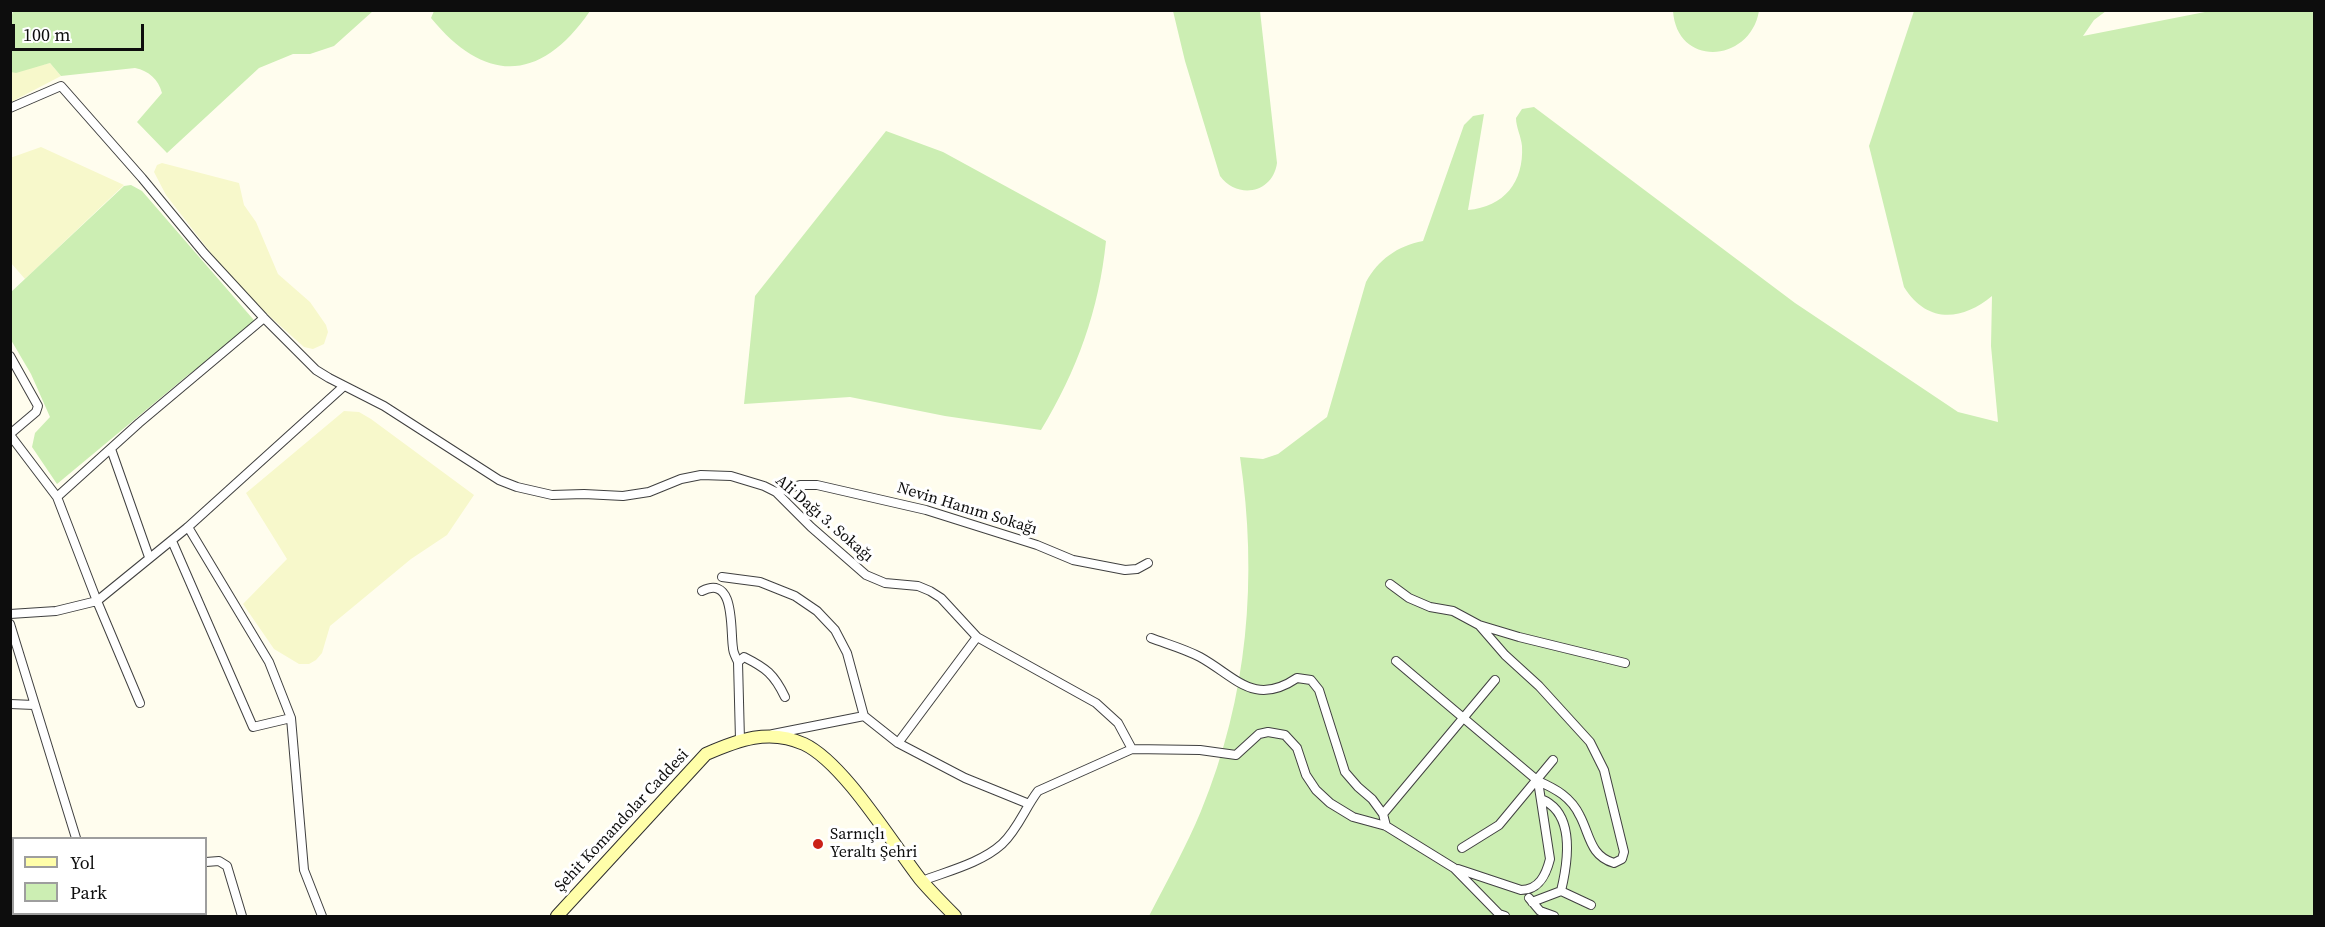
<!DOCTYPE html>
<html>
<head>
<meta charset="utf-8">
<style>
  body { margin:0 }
  #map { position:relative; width:2325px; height:927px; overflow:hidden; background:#fffdee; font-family:"Source Serif 4",serif }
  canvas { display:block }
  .frame { position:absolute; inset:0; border:12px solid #0d0d0d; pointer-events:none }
  .legend { position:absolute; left:12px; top:837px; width:195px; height:78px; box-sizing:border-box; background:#fff; border:2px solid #9e9e9e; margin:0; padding:8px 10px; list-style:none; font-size:18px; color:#0d0d0d }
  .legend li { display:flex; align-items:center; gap:12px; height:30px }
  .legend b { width:30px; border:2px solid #9e9e9e }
  .scale { position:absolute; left:12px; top:24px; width:132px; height:27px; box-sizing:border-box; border:3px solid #0d0d0d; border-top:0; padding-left:8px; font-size:18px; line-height:21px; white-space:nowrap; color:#0d0d0d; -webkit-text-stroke:4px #fff; paint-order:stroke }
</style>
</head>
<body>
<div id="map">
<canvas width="2325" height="927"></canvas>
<div class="frame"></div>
<ul class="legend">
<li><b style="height:8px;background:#fffea9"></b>Yol</li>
<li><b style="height:16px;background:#cceeb3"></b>Park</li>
</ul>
<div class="scale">100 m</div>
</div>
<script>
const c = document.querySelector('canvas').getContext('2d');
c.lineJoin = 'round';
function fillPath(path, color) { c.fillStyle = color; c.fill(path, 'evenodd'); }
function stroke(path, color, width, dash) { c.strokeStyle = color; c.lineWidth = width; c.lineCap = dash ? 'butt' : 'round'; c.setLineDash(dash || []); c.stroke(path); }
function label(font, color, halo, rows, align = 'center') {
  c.font = font + ' "Source Serif 4",serif'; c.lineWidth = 6; c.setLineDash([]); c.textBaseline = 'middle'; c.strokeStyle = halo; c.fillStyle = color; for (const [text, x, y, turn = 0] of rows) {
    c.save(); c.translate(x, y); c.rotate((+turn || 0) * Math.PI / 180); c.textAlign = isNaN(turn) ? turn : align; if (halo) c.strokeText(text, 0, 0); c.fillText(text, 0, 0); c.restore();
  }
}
const farmland = new Path2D(`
  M50,63L61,76L11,102L10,72Z
  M41,147L124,185L25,279L11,263L10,158Z
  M162,163L239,183L244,205L256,222L278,274L310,302L326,325L328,332L324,344L313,349L304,347L238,288L166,195L154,172L157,165Z
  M344,411L359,412L371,419L474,495L447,535L411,559L330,626L322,653L316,660L309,664H299L274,649L243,604L287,559L246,493Z`);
const green = new Path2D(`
  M13,11H373L334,46L310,54H293L259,68L167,153L137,122L162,93C158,79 149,71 135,68L61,76L50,63L16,73L11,72L10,23Z
  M434,11V10L590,11C541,82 486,85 431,18Z
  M1173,11H1260L1277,163C1273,193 1238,200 1220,176L1185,61Z
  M1673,11V10L1759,11C1750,63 1677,68 1673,11Z
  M1914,11H2106L2094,20L2083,36L2210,11H2314V916H1149C1167,881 1186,847 1201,811C1248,697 1258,578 1240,457L1263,459L1278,454L1327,417L1366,282C1378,260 1397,246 1423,241L1464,125L1473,116L1484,114L1468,210C1504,207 1524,182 1522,146C1521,136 1516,127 1516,118L1522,109L1534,107L1795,303L1958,412L1998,422L1991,346L1992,296C1962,321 1927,324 1904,287L1869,146Z
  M886,131L943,152L1106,241C1099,310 1077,371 1041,430L945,416L850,397L744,404L755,296Z
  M131,185L142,191L259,326L188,375L57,484L32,447L35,433L50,417L31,374L11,340L10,293L124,186Z`);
const street = new Path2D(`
  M10,108L61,86L142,178L204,253L264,318L316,370L329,378L384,406L499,480L517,487L552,495L584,494L623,496L649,492L681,479L701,475L731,476L764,486L776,492L811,527L866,575L885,583L918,586L930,591L941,598L977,637L1096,703L1118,723L1132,749
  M10,356L38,406L36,412L10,434
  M10,435L57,497L97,601L140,703
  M111,449L149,557
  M776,492L800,485H817L926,510L1037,545L1073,560L1125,570L1137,569L1148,563
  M57,497L139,423L264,318
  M188,527L269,662L291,718L304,870L322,916
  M172,541L253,727L291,718
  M722,577L760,582L795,596L817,611L835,630L847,653L864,716L898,743L965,778L1029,804
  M1390,584L1409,598L1430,607L1453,611L1479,625
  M702,591C736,574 730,631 733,648C733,653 736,657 738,662L740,740
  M10,614L56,611L97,601L188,527L344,386
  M10,624L76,838
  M1151,638C1167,644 1185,649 1200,657C1236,677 1254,707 1297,678L1311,680L1319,690L1345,772L1358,787L1372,799L1383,814L1386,826
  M1396,661L1538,781C1556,789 1571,797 1580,816C1590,835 1590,856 1614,863L1622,859L1624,852L1604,770L1590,742L1539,686L1505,655L1479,625L1519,637L1625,663
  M738,662L744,657C766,668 774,674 785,697
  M10,704L34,705
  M773,734L864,716
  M898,743L977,637
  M1383,814L1495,680
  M1462,848L1499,825L1553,760
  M206,862L219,861L227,866L242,916
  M1458,869L1521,890C1539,890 1546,875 1550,859L1538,781
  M922,881C948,871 981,863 1002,844C1018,829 1025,808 1038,791L1132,749L1200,750L1236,755L1259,734L1268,732L1285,735L1297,748L1306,775L1316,790L1330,803L1353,817L1386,826L1454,868L1499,914L1505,916
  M1561,891L1591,905
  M1529,898L1540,911L1554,916
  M1532,902L1561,891C1568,862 1576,813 1541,799
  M153,914L154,916
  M87,916V914`);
const secondary = new Path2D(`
  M557,916L706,754C738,740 769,728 804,744C844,763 892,843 920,879C931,892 943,904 955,916`);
const markers = [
  [818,844,6,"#cb2118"]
];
const streetNames = [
  ["Nevin Hanım Sokağı",967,509,17],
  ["Ali Dağı 3. Sokağı",824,519,41],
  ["Şehit Komandolar Caddesi",622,821,-47]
];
const poiNames = [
  ["Sarnıçlı",830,835],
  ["Yeraltı Şehri",830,853]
];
fillPath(farmland, '#f7f8cb');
fillPath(green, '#cceeb3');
stroke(street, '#404040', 10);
stroke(secondary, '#2f2f2f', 14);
stroke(street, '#fff', 8);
stroke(secondary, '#fffea9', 12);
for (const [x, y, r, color] of markers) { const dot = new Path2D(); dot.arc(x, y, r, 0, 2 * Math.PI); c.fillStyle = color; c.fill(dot); stroke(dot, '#fff', 2); }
label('16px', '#0d0d0d', '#fff', streetNames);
label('16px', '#0d0d0d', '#fff', poiNames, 'left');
</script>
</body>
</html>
